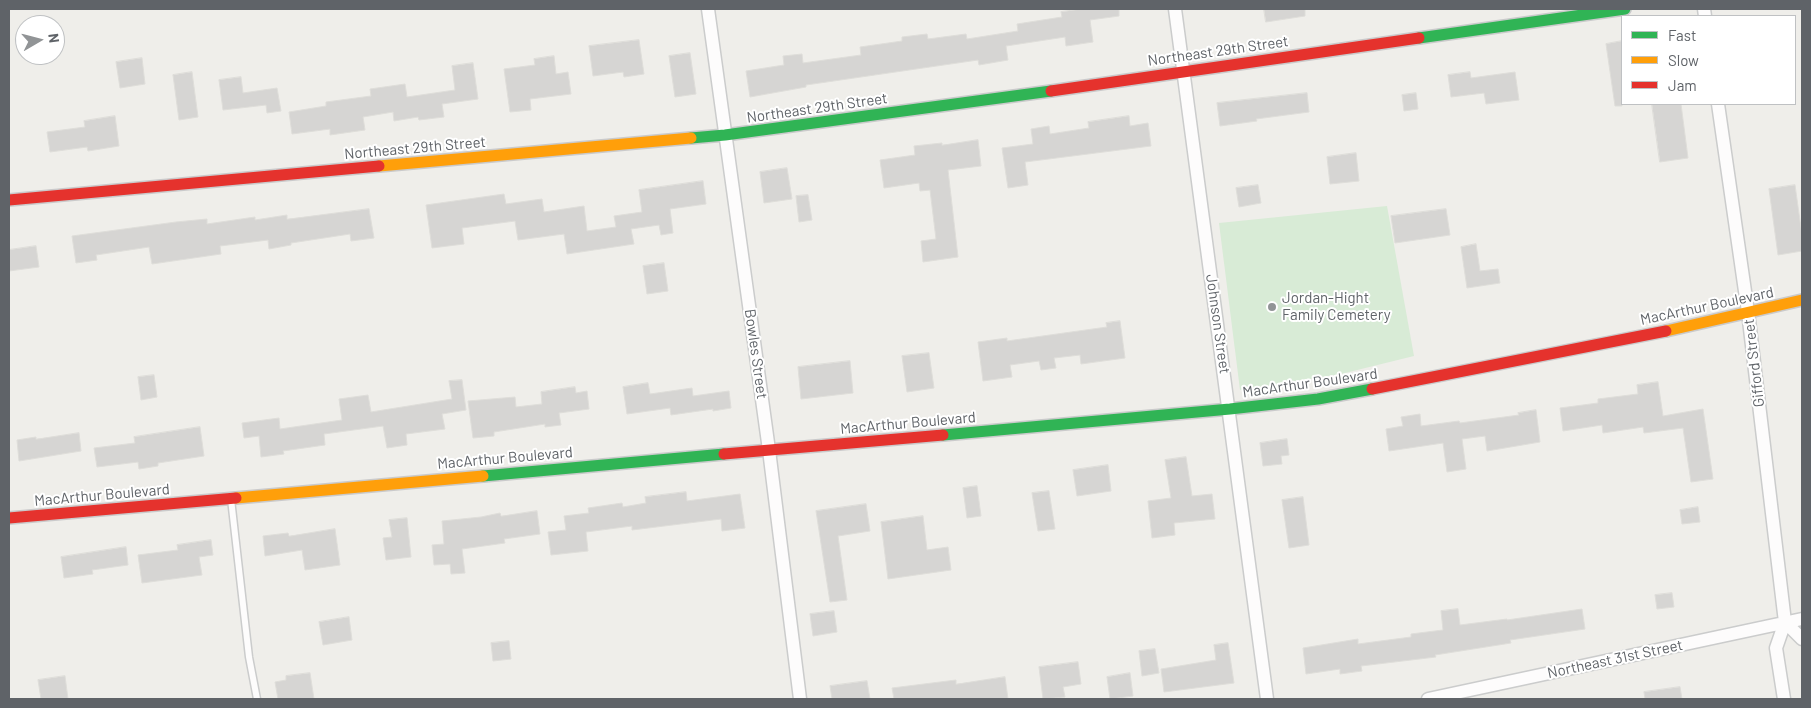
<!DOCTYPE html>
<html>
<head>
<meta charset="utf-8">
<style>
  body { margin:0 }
  #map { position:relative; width:1811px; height:708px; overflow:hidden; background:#efeeea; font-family:Barlow,sans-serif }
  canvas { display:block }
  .frame { position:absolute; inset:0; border:10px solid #5f6368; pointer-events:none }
  .legend { position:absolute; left:1621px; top:15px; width:175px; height:90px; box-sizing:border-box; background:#fff; border:1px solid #bfc1c3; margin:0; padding:6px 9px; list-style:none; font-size:15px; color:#5f6368 }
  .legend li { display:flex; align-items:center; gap:10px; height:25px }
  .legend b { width:25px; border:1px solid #bfc1c3 }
  .north { position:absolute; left:15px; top:15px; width:50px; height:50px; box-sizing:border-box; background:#fff; border:1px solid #bfc1c3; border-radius:50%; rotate:82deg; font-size:14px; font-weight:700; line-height:20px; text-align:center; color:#5f6368 }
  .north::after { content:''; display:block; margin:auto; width:18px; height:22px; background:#919496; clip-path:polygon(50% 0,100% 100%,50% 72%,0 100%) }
</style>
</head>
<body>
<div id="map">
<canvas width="1811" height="708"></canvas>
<div class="frame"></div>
<ul class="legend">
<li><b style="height:6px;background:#30b455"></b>Fast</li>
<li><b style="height:6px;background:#ff9f0a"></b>Slow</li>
<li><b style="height:6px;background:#e5322d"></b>Jam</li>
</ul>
<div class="north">N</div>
</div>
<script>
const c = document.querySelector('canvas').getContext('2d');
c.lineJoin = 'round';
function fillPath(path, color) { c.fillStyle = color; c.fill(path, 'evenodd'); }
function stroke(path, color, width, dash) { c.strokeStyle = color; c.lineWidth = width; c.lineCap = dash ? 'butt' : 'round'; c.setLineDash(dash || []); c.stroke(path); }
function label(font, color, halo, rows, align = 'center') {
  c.font = font + ' Barlow,sans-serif'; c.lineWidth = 4; c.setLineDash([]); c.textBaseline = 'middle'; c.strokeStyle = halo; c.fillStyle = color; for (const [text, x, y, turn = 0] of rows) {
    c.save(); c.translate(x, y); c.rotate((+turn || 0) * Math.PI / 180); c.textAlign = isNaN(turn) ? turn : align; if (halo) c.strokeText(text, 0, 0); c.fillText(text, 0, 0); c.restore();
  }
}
const green = new Path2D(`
  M1387,206L1414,356L1341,374L1240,390L1219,223Z`);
const building = new Path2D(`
  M1082,9H1119V16L1090,20L1093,42L1066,46L1065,37L1006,46L1008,60L979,65L978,60L806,85V87L750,97L746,71L784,65L783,56L802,54L803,63L861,55L860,47L902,41V37L927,34L928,39L966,34L967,39L1018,31L1017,24L1062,17L1061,12Z
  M1264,9H1305V16L1266,22Z
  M639,40L644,74L624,77L623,72L593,76L589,46Z
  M1622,41V106H1615L1606,44Z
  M690,53L696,94L675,97L669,56Z
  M554,56L556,74L568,72L571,94L530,99L531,110L510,112L504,69L535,65L534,59Z
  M142,58L145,84L120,88L116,62Z
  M473,63L478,99L442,104L444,117L419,120L418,117L394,121L393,112L363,117L365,130L330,135V129L292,134L289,112L326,106V102L371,96L370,89L405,84L407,97L455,90L452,66Z
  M192,72L198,117L179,120L173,75Z
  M1470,72L1471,78L1515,72L1519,100L1486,104L1484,93L1451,97L1448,75Z
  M241,77L243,93L277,88L281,111L267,113L266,105L223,110L219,80Z
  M1307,93L1309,112L1256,119L1257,121L1220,126L1217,103Z
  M1416,93L1418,109L1404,111L1402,95Z
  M1652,104H1681L1688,158L1660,162Z
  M115,116L119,146L88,151L87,147L50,152L47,132L85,127L84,121Z
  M1129,116L1130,126L1148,123L1151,146L1025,162L1028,185L1008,188L1002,148L1033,144L1031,129L1049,126L1050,134L1089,128L1088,122Z
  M978,140L981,166L948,170L958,257L923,262L921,241L936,239L930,190L920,191L919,183L884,188L880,160L915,155L914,146L942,143V145Z
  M1356,153L1359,181L1330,184L1327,157Z
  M787,168L792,199L764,203L760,172Z
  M703,181L706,204L670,209L673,233L661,235L659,225L631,229L634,244L567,254L564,234L518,240L515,221L462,228L464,244L432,248L426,205L504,194L506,204L542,199L544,212L584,206L587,231L616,227L614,216L642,212L639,190Z
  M1258,185L1261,203L1239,207L1236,188Z
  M1795,185L1802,235V251L1778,255L1769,189Z
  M808,195L812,220L799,222L796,196Z
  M369,209L374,238L351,241L350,234L291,243V245L269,249L268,240L220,246L221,254L152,264L149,247L96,255L97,260L76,263L72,236L176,222L207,219V224L255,217V220L287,215V219Z
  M1446,209L1450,235L1395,243L1391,216Z
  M1476,244L1480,271L1498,269L1500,283L1467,288L1461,247Z
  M36,246L39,267L9,271V250Z
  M664,263L668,291L647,294L643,266Z
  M1120,321L1125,358L1081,364L1080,355L1054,358L1056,368L1041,370L1039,361L1010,365L1012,377L983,381L978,342L1007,338V341L1107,327L1106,323Z
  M929,353L934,388L907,392L902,356Z
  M850,361L853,393L801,399L798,367Z
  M154,375L157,397L141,400L138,377Z
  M462,380L466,410L442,414L445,429L406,434L407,445L387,448L383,426L324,434L325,445L283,451L284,454L261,457L259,436L244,438L242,423L279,418L280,429L342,420L339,399L368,395L371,412L452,399L449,381Z
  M1658,382L1663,416L1703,409L1713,479L1691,482L1683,428L1644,433L1643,427L1603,433L1602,425L1563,431L1560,408L1598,403V399L1638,394L1637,385Z
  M648,383L650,394L692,388L693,396L729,391L731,408L713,411V409L671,415L670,408L627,414L623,387Z
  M575,387L576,393L587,391L589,409L559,413L561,425L545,427V424L494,432V436L473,438L468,401L515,397L516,407L542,404L541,392Z
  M1536,410L1540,442L1487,451L1485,436L1462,439L1466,469L1447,472L1443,443L1389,451L1386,429L1403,426L1401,417L1420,414L1421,426L1459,421L1460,423L1519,415L1518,413Z
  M200,427L204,456L158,463V466L139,469L138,462L97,467L94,448L135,443L134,437Z
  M79,433L81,451L19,461L17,440L36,437V439Z
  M1287,439L1289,455L1281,456L1282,464L1263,466L1260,443Z
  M1186,457L1192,496L1212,494L1215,519L1174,523L1175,535L1152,538L1148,501L1171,498L1165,460Z
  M1108,465L1111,491L1077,496L1073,470Z
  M977,486L981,516L967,518L963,488Z
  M1049,491L1055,529L1038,531L1032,493Z
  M686,492L687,501L740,494L745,528L722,531L721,519L632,530V526L586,532L588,551L551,555L548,532L566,530L564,516L589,513L588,508L622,503L623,507L646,503L645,497Z
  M1303,497L1309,545L1289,548L1282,500Z
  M866,504L870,531L838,536L847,600L830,602L816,511Z
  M1698,507L1700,522L1682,524L1680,510Z
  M537,511L540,534L504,539L505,543L462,549L465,573L451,574L450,564L434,565L432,545L444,544L442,521L481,517L500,513L501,516Z
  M923,516L927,550L948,547L951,570L888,579L881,522Z
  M407,518L411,557L386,560L383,538L392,537L389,520Z
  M335,529L340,565L305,570L302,550L265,556L263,536L288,533L289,536Z
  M211,540L213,555L199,557L202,575L142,583L138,555L178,550L177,545Z
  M126,547L128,565L92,570L93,574L64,578L61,557Z
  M1672,593L1674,607L1657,609L1655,595Z
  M1458,609L1460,625L1507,619V620L1582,609L1585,629L1510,640L1511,643L1435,655L1436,657L1361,666L1362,671L1340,674V669L1306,674L1303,648L1358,639V644L1411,637V634L1443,630L1441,611Z
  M834,611L837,632L813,636L810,614Z
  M349,617L352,640L323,645L319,622Z
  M509,641L511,659L493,661L491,643Z
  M1228,643L1234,683L1164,692L1161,669L1216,660L1214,645Z
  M1155,649L1159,673L1142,676L1139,651Z
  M1078,662L1081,684L1063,687L1065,697L1043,699L1039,667Z
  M310,673L314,699H278L275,682L286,680V676Z
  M1130,673L1133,696L1110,699L1107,677Z
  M65,676L68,699H41L38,680Z
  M1005,677L1008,699H894L892,688L956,680V684Z
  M867,681L870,699H832L830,686Z
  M1680,687L1682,699H1645L1644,692Z`);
const lane = new Path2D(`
  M231,499L249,657L257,699`);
const street = new Path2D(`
  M708,9L769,450L800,699
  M1175,9L1267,699
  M1704,9L1705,16
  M1718,104L1748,312L1785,622L1776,648L1784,699
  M1785,622L1802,639
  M1428,699L1802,619`);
const fast = new Path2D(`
  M1419,38L1625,9
  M691,138L725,135L1051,91
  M943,435L1230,409L1318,399L1372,389
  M483,476L724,454`);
const slow = new Path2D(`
  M379,166L691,138
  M1666,331L1802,300
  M236,498L483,476`);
const jam = new Path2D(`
  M1051,91L1419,38
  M9,200L379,166
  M1372,389L1666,331
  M724,454L943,435
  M9,518L236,498`);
const markers = [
  [1272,307,5,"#919496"]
];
const streetNames = [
  ["Northeast 29th Street",1218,51,-8],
  ["Northeast 29th Street",817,108,-8],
  ["Northeast 29th Street",415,148,-5],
  ["MacArthur Boulevard",1707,306,-12],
  ["Johnson Street",1218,324,82],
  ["Bowles Street",756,354,82],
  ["Gifford Street",1754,363,-97],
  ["MacArthur Boulevard",1310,383,-8],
  ["MacArthur Boulevard",908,423,-5],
  ["MacArthur Boulevard",505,458,-5],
  ["MacArthur Boulevard",102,495,-5],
  ["Northeast 31st Street",1615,659,-12]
];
const poiNames = [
  ["Jordan-Hight",1282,298],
  ["Family Cemetery",1282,315]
];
fillPath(green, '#d8ebd6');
fillPath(building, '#d6d5d3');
stroke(building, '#deddd9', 1);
stroke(lane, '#cbcccc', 9);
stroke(street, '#cbcccc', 15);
stroke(fast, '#cacacb', 14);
stroke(slow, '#cacacb', 14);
stroke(jam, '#cacacb', 14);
stroke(lane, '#fdfcfc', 6);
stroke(street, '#fdfcfc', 12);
stroke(fast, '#30b455', 11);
stroke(slow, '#ff9f0a', 11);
stroke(jam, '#e5322d', 11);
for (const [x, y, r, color] of markers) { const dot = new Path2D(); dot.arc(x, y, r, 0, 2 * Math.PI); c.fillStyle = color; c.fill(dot); stroke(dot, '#fff', 2); }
label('15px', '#5f6368', '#fff', streetNames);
label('15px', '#5f6368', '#fff', poiNames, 'left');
</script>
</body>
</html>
